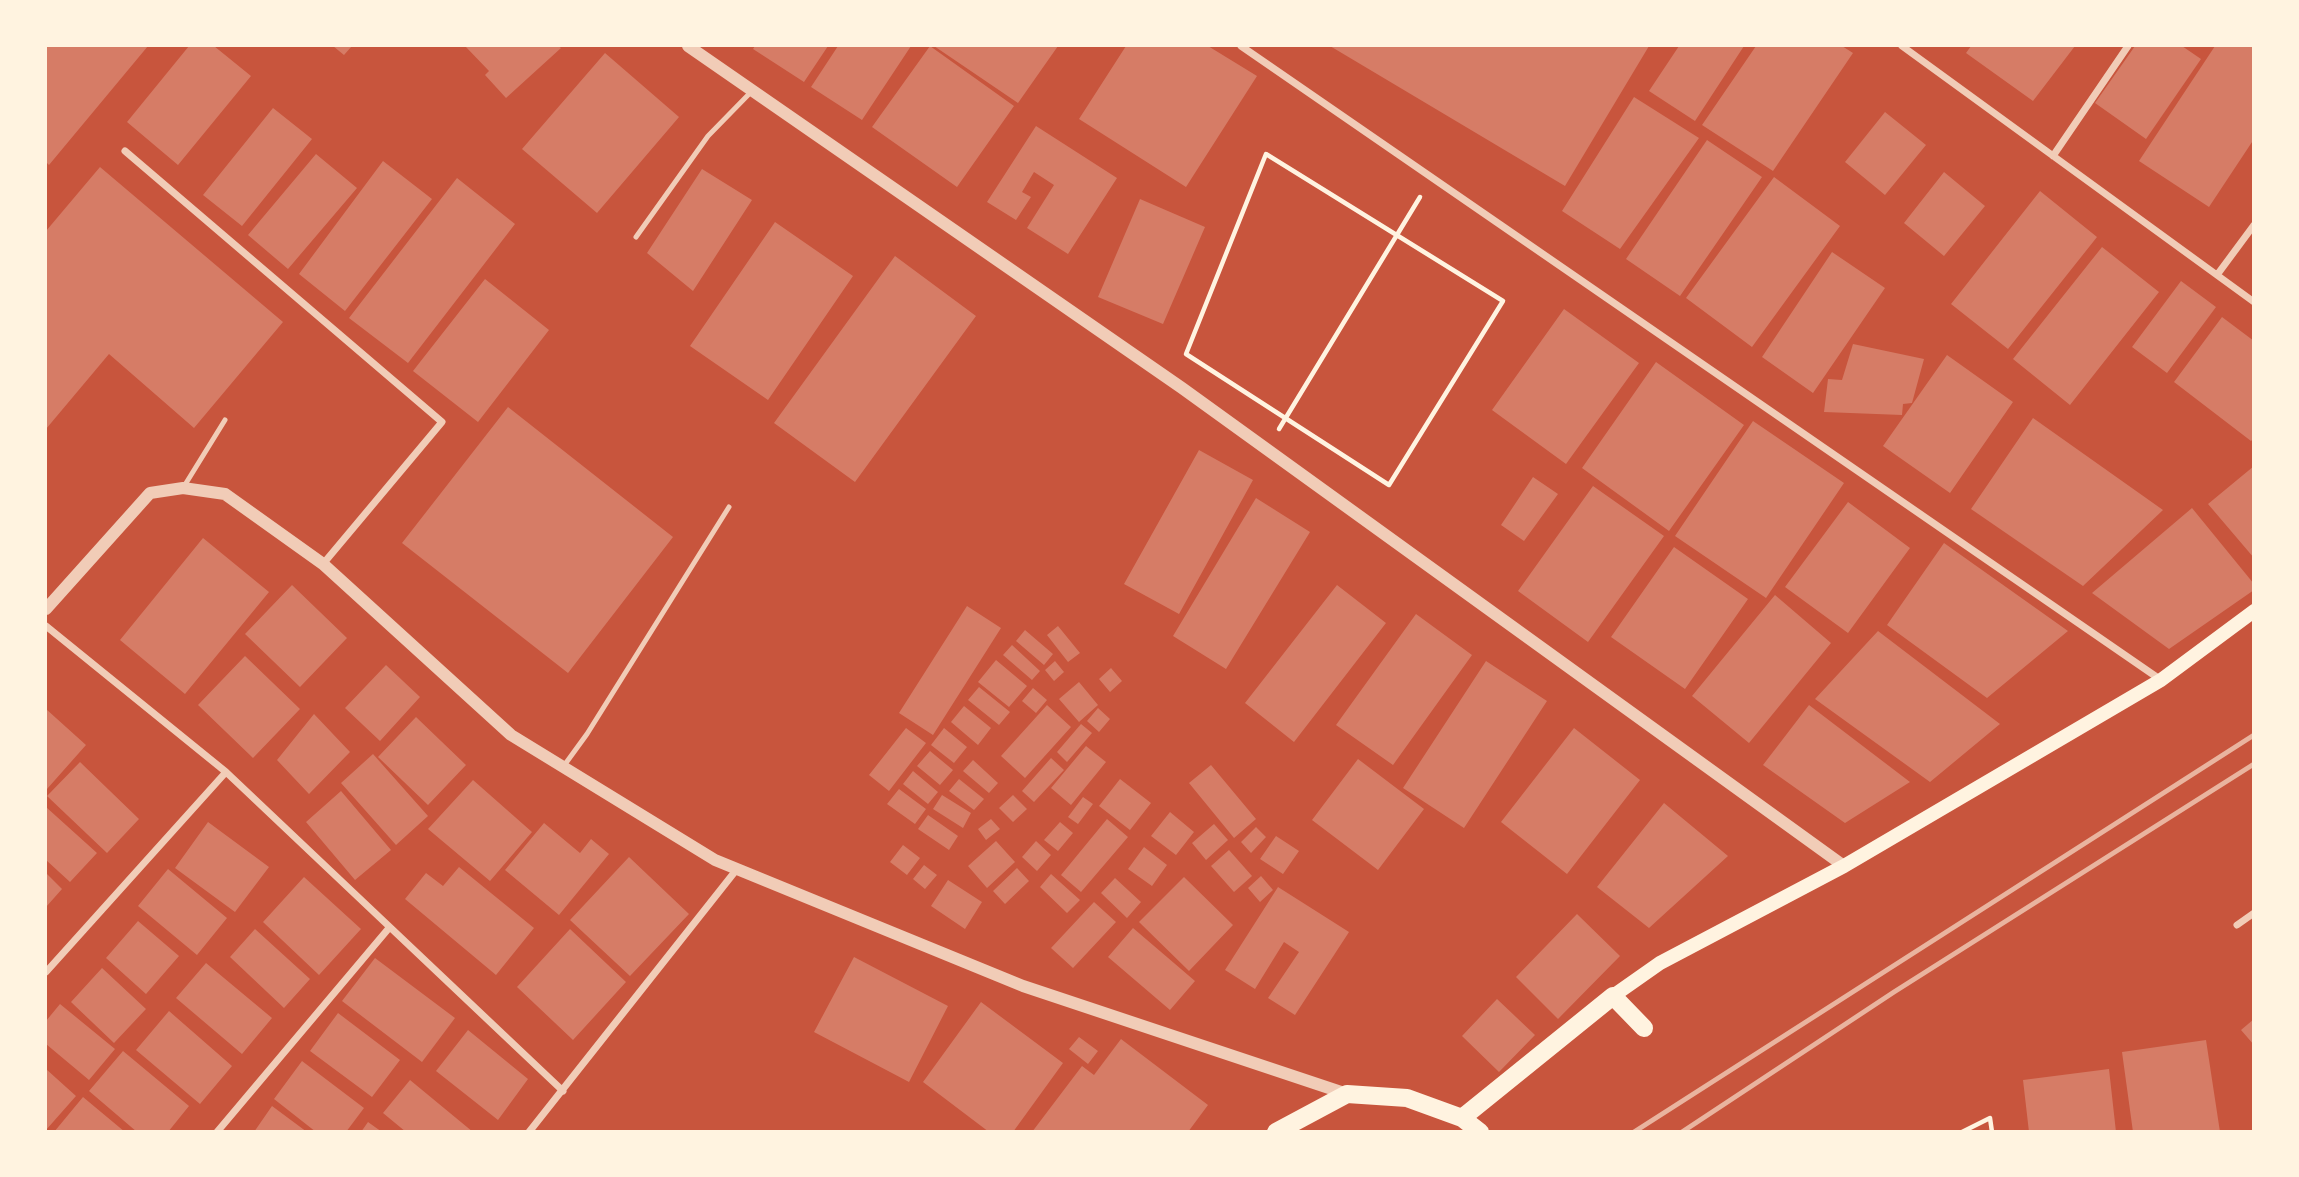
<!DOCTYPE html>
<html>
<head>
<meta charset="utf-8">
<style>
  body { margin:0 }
  #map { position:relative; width:2299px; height:1177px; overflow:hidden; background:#c8553d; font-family:"Varela Round",sans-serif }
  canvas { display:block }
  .frame { position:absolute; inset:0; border:47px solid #fff3e0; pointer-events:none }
</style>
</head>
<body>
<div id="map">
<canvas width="2299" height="1177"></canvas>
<div class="frame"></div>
</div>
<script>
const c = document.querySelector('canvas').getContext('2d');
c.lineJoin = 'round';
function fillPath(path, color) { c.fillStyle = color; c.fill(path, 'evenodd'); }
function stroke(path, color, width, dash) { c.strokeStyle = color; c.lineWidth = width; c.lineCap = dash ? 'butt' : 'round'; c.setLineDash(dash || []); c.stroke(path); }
const building = new Path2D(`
  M46,46H148L49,165L46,162Z
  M189,46H214L251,76L178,165L127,122Z
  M333,46H352L344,55Z
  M465,46H558L561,48L506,98L485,75L489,71Z
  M755,46H828L804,82L753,49Z
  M838,46H911L862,120L811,87Z
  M930,46L1014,106L957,187L872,127Z
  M934,46H1058L1018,103Z
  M1126,46H1208L1257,76L1186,187L1079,119Z
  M1330,46H1649L1565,186Z
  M1679,46H1744L1695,121L1649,91Z
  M1756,46H1842L1853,53L1773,171L1702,125Z
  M1971,46H2075L2033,101L1966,53Z
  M2135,46H2182L2201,59L2146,139L2095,103Z
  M2215,46H2254V139L2209,207L2139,161Z
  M605,53L679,117L597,213L522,149Z
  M1634,97L1699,138L1620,249L1562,211Z
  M273,108L312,139L242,226L203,195Z
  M1885,112L1926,145L1885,195L1845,162Z
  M1036,126L1117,178L1068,254L1027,228L1054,185L1034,172L1022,192L1031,197L1016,220L987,202Z
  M1707,140L1762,177L1680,296L1626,259Z
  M316,154L357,188L288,269L248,235Z
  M383,161L432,199L345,311L299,274Z
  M100,167L283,322L194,428L109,354L46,429V231Z
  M702,169L752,200L693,291L647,253Z
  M1944,172L1985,206L1944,256L1904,223Z
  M1774,177L1840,226L1752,347L1686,298Z
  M457,178L515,224L408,363L349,318Z
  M2040,191L2097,237L2008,349L1951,304Z
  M1140,199L1205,227L1163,324L1098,297Z
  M775,222L853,276L768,400L690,346Z
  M2102,247L2159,292L2070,405L2013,359Z
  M1832,252L1885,288L1813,393L1762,357Z
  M895,256L976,316L855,482L774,423Z
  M485,279L549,330L478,422L413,371Z
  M2181,281L2216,307L2167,373L2132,347Z
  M1564,309L1639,363L1566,464L1492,410Z
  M2222,317L2254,341V438L2251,441L2174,382Z
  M1853,344L1924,359L1912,403L1903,404L1902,415L1824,412L1828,379L1842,380Z
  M1947,355L2013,402L1950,493L1883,446Z
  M1656,362L1744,425L1669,531L1582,468Z
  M508,407L673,537L568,673L402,543Z
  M2033,418L2163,510L2083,586L1971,509Z
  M1753,421L1844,483L1766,598L1675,536Z
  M1199,450L1253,480L1179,614L1124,584Z
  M2254,466V558L2208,504Z
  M1533,477L1558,494L1524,541L1501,525Z
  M1593,486L1664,536L1588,642L1518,591Z
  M1256,498L1310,532L1226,669L1173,636Z
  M1848,502L1910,548L1848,633L1785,587Z
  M2192,508L2254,584V590L2169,649L2092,593Z
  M203,538L269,592L185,694L120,640Z
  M1944,543L2068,631L1987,698L1887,625Z
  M1674,547L1748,599L1685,689L1611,637Z
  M292,585L347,638L300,687L245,634Z
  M1337,585L1386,623L1294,742L1245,703Z
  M1775,595L1831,643L1749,743L1692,696Z
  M967,606L1001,628L933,735L899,713Z
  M1416,614L1472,655L1393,765L1336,725Z
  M1058,626L1080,653L1068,662L1047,635Z
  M1025,630L1053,654L1044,665L1016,641Z
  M1878,631L2000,724L1930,782L1815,699Z
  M1012,645L1040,671L1032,680L1003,655Z
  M245,656L300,709L253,758L198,705Z
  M996,660L1027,686L1009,707L978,682Z
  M1055,661L1064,672L1054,681L1045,670Z
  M1486,661L1547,701L1464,828L1403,788Z
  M386,665L420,697L380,741L345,708Z
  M1111,668L1122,681L1110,692L1099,679Z
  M1079,682L1098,705L1079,722L1059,699Z
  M979,687L1010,712L999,725L968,700Z
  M1033,688L1047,700L1036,713L1022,701Z
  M1047,705L1071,727L1025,778L1001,756Z
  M1809,705L1910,782L1845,823L1763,765Z
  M964,706L991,728L978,745L951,722Z
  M1098,708L1110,719L1099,732L1087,721Z
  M46,709L86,745L47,789L46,788Z
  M314,714L350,752L309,794L277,760Z
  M416,717L466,765L428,805L378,757Z
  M1081,724L1092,733L1067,762L1057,752Z
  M906,728L926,743L889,791L869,775Z
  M944,728L967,747L954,763L931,745Z
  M1574,728L1640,780L1567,874L1501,822Z
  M1086,746L1106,762L1071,805L1051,788Z
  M930,751L953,770L940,785L917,766Z
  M373,754L428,816L396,845L341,783Z
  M1051,758L1064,770L1034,802L1022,791Z
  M1358,759L1424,809L1378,870L1312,820Z
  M973,760L998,783L989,793L963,771Z
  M80,762L139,819L107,853L47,796Z
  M1211,765L1256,819L1234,838L1189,783Z
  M913,771L938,792L928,804L903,784Z
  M959,779L984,799L974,810L949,791Z
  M1120,779L1151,803L1130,830L1099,806Z
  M473,780L532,832L490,881L428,829Z
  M899,789L926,809L915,824L887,804Z
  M341,791L391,850L355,880L306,822Z
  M942,795L971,813L963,828L933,809Z
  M1013,795L1027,809L1013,822L999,808Z
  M1083,797L1093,804L1078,824L1068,817Z
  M1664,803L1728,856L1649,928L1597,887Z
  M46,807L97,853L70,882L46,860Z
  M1170,812L1194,832L1176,855L1151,836Z
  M928,815L958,836L949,850L918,829Z
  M991,819L1000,829L986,840L978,829Z
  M1107,819L1128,837L1081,892L1061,875Z
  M208,822L269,867L235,912L175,868Z
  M1060,822L1073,833L1058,851L1044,840Z
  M544,823L580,853L591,839L609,854L559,915L505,870Z
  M1214,824L1228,840L1206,860L1192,843Z
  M1256,827L1266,837L1251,853L1241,842Z
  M1276,836L1299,851L1283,874L1260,859Z
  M996,841L1015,862L987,888L968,866Z
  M1036,841L1051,855L1037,871L1022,857Z
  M903,845L920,858L907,875L890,862Z
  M1144,847L1167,865L1152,886L1128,869Z
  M1229,850L1252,876L1234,892L1211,866Z
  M629,857L689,914L630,976L570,920Z
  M924,865L937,875L925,889L913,879Z
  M459,867L534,928L496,975L405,899L426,873L443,886Z
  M1017,868L1029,881L1005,904L993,891Z
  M168,869L227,918L197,955L138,906Z
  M46,873L62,889L46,907Z
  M1051,874L1080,900L1067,913L1040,887Z
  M1261,876L1273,890L1260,902L1248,888Z
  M304,877L361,929L319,975L263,922Z
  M1184,877L1233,925L1189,971L1139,922Z
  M1115,878L1141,902L1127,918L1101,893Z
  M948,880L982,902L965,929L931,906Z
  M1278,887L1349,932L1295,1015L1268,998L1299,952L1284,942L1255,989L1225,970Z
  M1094,902L1116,922L1073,968L1051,948Z
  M1577,914L1620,956L1558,1019L1516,977Z
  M138,921L179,956L146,994L106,958Z
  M1133,928L1195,981L1170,1010L1108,957Z
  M255,929L310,979L284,1008L230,957Z
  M570,929L626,982L573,1040L517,987Z
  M854,957L948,1006L909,1082L814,1032Z
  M375,958L455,1018L422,1062L342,1001Z
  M206,963L272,1018L242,1054L176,998Z
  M102,968L146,1009L114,1043L71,1002Z
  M1497,999L1535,1035L1499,1072L1462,1036Z
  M981,1002L1063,1063L1013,1132H989L923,1082Z
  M60,1004L115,1049L89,1080L46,1044V1021Z
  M169,1011L232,1066L200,1104L136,1050Z
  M338,1013L400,1060L372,1097L310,1051Z
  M2254,1019V1045L2241,1030Z
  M468,1030L528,1079L498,1120L436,1071Z
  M1079,1037L1098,1051L1088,1064L1069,1049Z
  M1121,1039L1208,1105L1188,1132H1032L1082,1066L1094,1075Z
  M2206,1040L2220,1132H2133L2122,1052Z
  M123,1051L189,1106L168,1132H137L89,1091Z
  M302,1061L364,1108L346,1132H316L274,1099Z
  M46,1069L76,1096L46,1130Z
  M2109,1069L2116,1132H2029L2023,1080Z
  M410,1080L473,1132H406L383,1113Z
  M83,1097L125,1132H54Z
  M272,1106L307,1132H254Z
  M368,1122L382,1132H361Z`);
const path = new Path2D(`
  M1266,154L1503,301L1389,485L1186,354Z
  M1279,429L1420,197
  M1962,1132L1990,1118L1992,1132`);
const service = new Path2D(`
  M636,237L708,136L751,92
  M183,488L225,420
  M563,767L587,734L729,507`);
const minor = new Path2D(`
  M1241,46L2161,680
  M1902,46L2254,302
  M125,151L442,422L323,564
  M2053,156L2128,46
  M2217,275L2254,225
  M46,626L226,772L563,1091
  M2237,925L2254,913
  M46,972L226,772
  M217,1132L389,928
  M529,1132L737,869`);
const tertiary = new Path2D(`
  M688,46L1182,388L1844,866
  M46,609L150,493L183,488L225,494L323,564L511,735L715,860L1023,986L1347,1094`);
const secondary = new Path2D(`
  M1613,996L1660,963L1844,866L2161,680L2254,611`);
const primary = new Path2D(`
  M1462,1118L1613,996L1644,1028
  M1276,1132L1347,1094L1407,1098L1462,1118L1480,1132`);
const rail = new Path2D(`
  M1634,1132L2254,735
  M1682,1132L1894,992L2254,764`);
fillPath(building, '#d67c66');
stroke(path, '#fff3e0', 4.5);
stroke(service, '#f1ccb7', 5);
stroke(minor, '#f1ccb7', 7);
stroke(tertiary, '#f1ccb7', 12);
stroke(secondary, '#fff3e0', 14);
stroke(primary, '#fff3e0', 18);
stroke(rail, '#e9b49f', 5);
</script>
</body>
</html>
